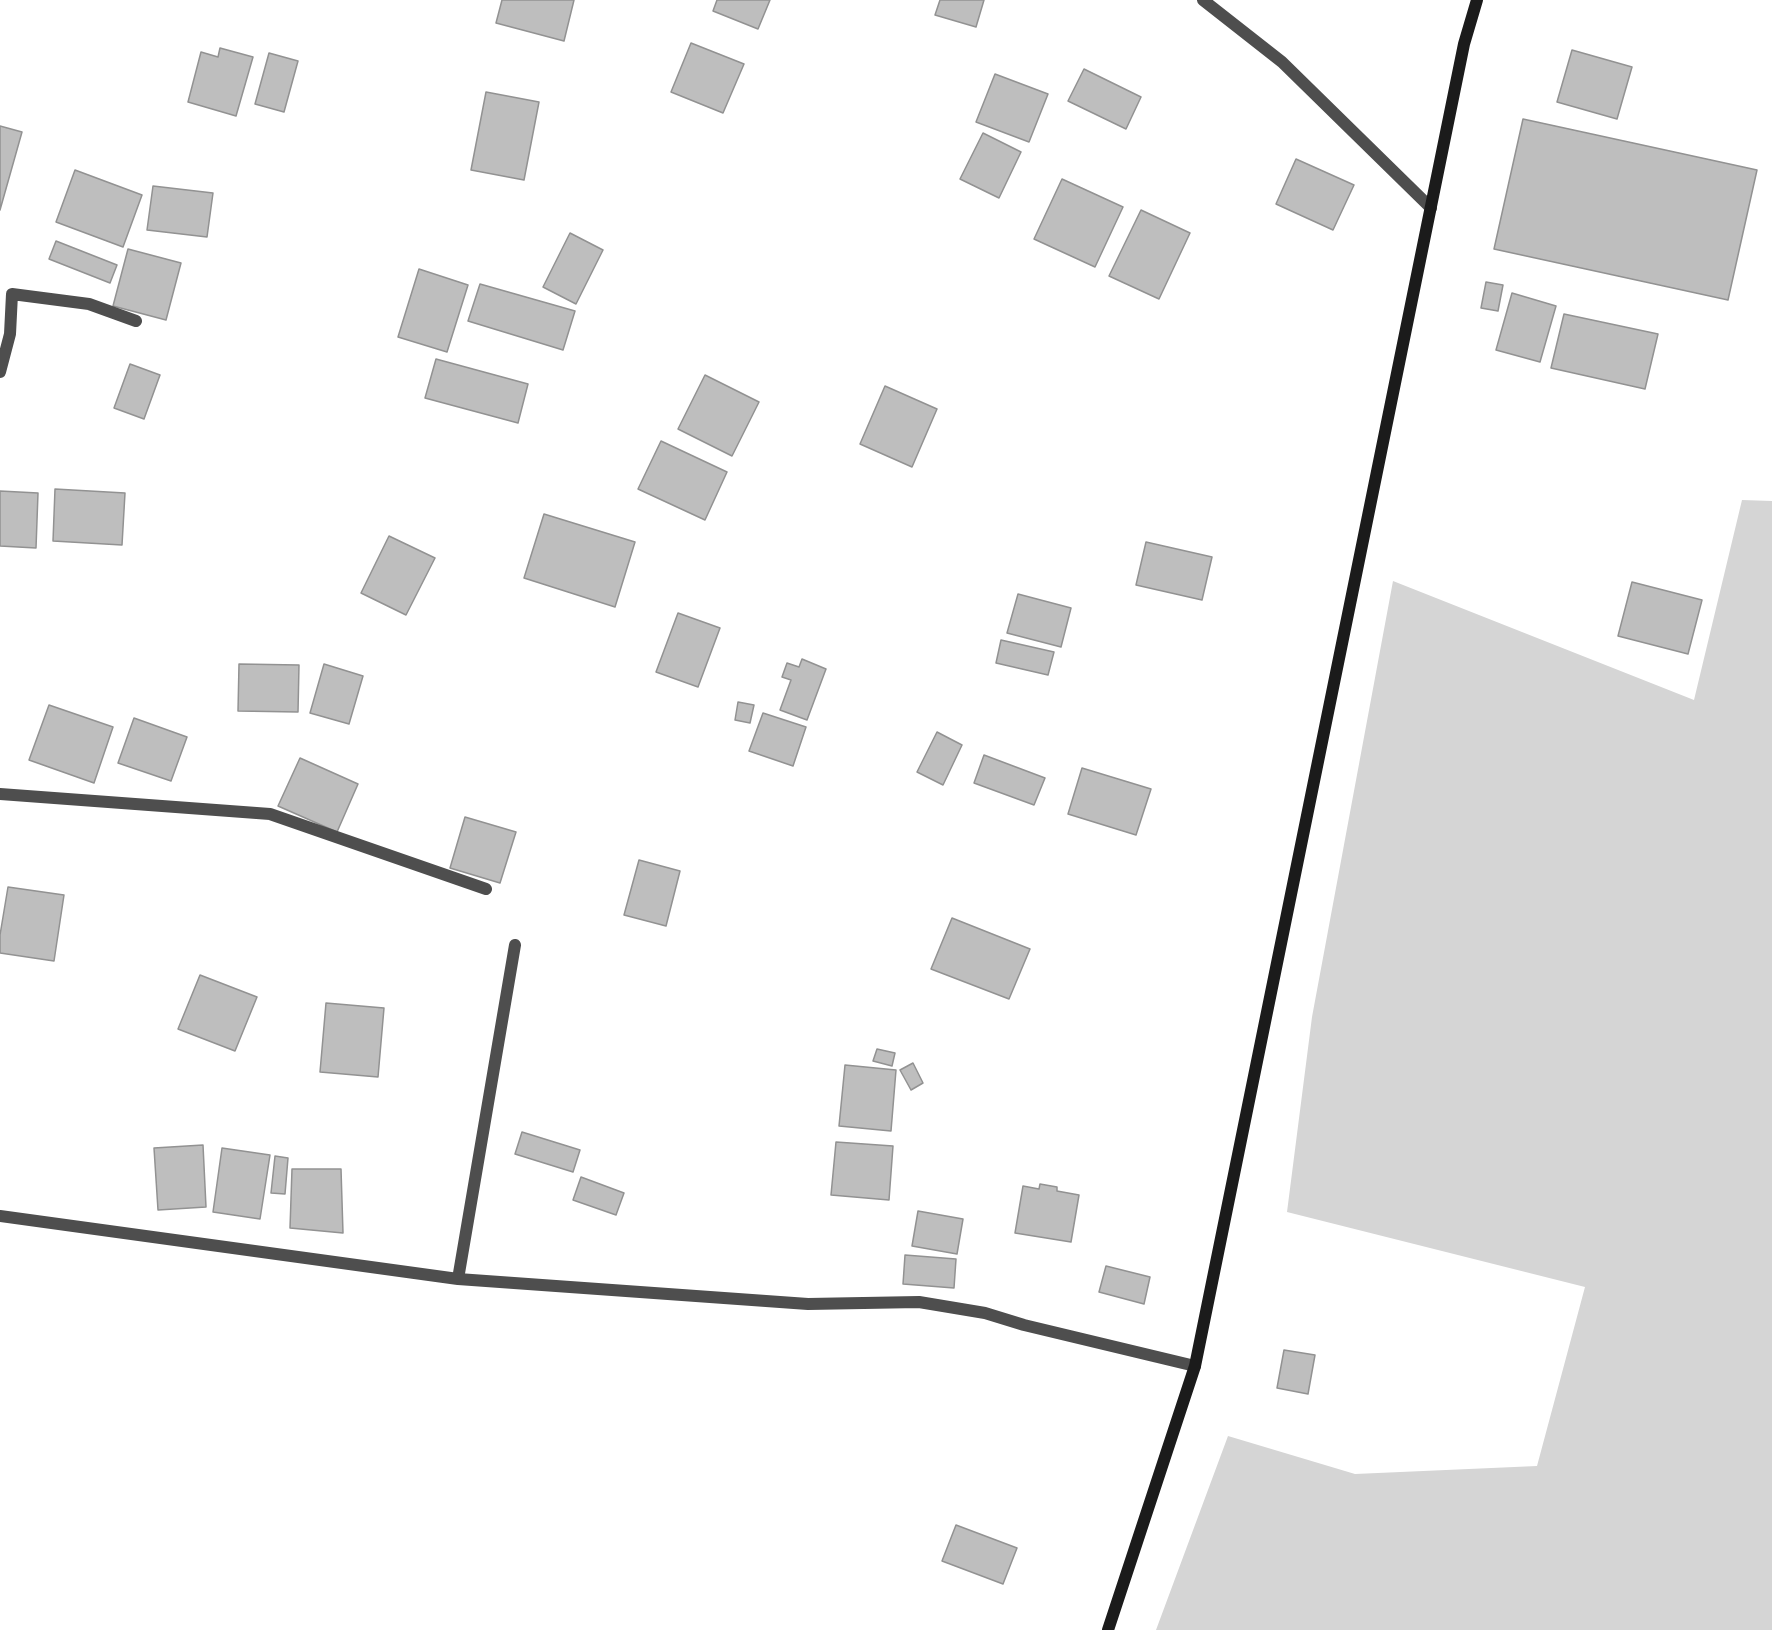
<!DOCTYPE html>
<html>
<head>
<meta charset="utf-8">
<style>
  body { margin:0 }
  canvas { display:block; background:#fff }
</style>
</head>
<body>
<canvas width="1772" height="1630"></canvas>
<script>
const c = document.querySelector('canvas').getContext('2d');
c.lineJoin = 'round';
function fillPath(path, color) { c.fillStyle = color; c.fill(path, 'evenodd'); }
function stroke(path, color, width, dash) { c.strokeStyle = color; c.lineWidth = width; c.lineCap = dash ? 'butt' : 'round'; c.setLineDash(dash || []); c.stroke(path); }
const green = new Path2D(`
  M1742,500L1772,501V1630H1156L1228,1436L1355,1474L1537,1466L1585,1287L1287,1212L1312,1017L1393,581L1694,700Z`);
const building = new Path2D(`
  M502,0H574L564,41L496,23Z
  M717,0H770L758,29L713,11Z
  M940,0H984L976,27L935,15Z
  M691,43L744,64L723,113L671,92Z
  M220,48L253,57L236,116L188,102L201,52L218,57Z
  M1572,50L1632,67L1617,119L1557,102Z
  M269,53L298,61L284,112L255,104Z
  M1084,69L1141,97L1126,129L1068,101Z
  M995,74L1048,94L1029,142L976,122Z
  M486,92L539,102L524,180L471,170Z
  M1523,119L1757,170L1728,300L1494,249Z
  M0,126L22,132L0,210Z
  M983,133L1021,152L999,198L960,179Z
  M1296,159L1354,185L1333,230L1276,204Z
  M75,170L142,195L123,247L56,222Z
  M1062,179L1123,207L1095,267L1034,239Z
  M153,186L213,193L207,237L147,230Z
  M1141,210L1190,233L1159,299L1109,276Z
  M570,233L603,250L576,304L543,287Z
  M56,241L117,265L110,283L49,259Z
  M128,249L181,263L166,320L113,306Z
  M419,269L468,285L447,352L398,337Z
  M1486,282L1503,285L1498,311L1481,308Z
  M480,284L575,311L563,350L468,321Z
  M1512,293L1556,306L1540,362L1496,350Z
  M1564,314L1658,334L1645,389L1551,368Z
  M436,359L528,384L518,423L425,398Z
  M130,364L160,375L144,419L114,408Z
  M705,375L759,402L732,456L678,429Z
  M885,386L937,409L912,467L860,444Z
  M661,441L727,472L705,520L638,489Z
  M55,489L125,493L122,545L53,541Z
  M0,491L38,493L36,548L0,546Z
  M544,514L635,542L615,607L524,578Z
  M389,536L435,558L406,615L361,593Z
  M1146,542L1212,557L1202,600L1136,585Z
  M1632,582L1702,600L1688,654L1618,636Z
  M1018,594L1071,608L1061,647L1007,633Z
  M678,613L720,628L698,687L656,672Z
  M1001,640L1054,652L1048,675L996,663Z
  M802,659L826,669L807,720L780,710L791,680L782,677L787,663L799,667Z
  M239,664L299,665L298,712L238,711Z
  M324,664L363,676L349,724L310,713Z
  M738,702L754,705L750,723L735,720Z
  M49,705L113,727L94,783L29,760Z
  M763,713L806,727L793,766L749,751Z
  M134,718L187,737L171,781L118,763Z
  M937,732L962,745L943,785L917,772Z
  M984,755L1045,778L1034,805L974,783Z
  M300,758L358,784L337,832L278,806Z
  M1082,768L1151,789L1136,835L1068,814Z
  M465,817L516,832L500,883L450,868Z
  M639,860L680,871L666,926L624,915Z
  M8,887L64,895L54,961L0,953V935Z
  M952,918L1030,949L1009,999L931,969Z
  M200,975L257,997L235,1051L178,1029Z
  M326,1003L384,1008L378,1077L320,1072Z
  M877,1049L895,1053L892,1066L873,1061Z
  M913,1063L923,1083L911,1090L900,1070Z
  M845,1065L896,1070L891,1131L839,1126Z
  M522,1132L580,1150L573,1172L515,1154Z
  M836,1142L893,1146L889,1200L831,1195Z
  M203,1145L206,1207L158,1210L154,1148Z
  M222,1148L270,1155L260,1219L213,1212Z
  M275,1156L288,1158L285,1194L271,1193Z
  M292,1169H341L343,1233L290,1228Z
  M581,1177L624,1193L616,1215L573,1200Z
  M1040,1184L1057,1187V1191L1079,1195L1071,1242L1015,1233L1023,1186L1039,1189Z
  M918,1211L963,1219L957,1254L912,1246Z
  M905,1255L956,1259L954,1288L903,1284Z
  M1106,1266L1150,1277L1144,1304L1099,1292Z
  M1284,1350L1315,1355L1308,1394L1277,1388Z
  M956,1525L1017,1548L1003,1584L942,1561Z`);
const street = new Path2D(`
  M1203,0L1282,62L1431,208
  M0,372L10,334L12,294L89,304L136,321
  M0,794L270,814L486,889
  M0,1216L458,1279L808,1304L919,1302L985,1313L1024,1325L1195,1366
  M458,1279L515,945`);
const secondary = new Path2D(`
  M1108,1630L1195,1366L1464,44L1477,0`);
fillPath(green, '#d5d5d5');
fillPath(building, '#bebebe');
stroke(building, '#929292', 1.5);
stroke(street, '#4e4e4e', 12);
stroke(secondary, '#1b1b1b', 12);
</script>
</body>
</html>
